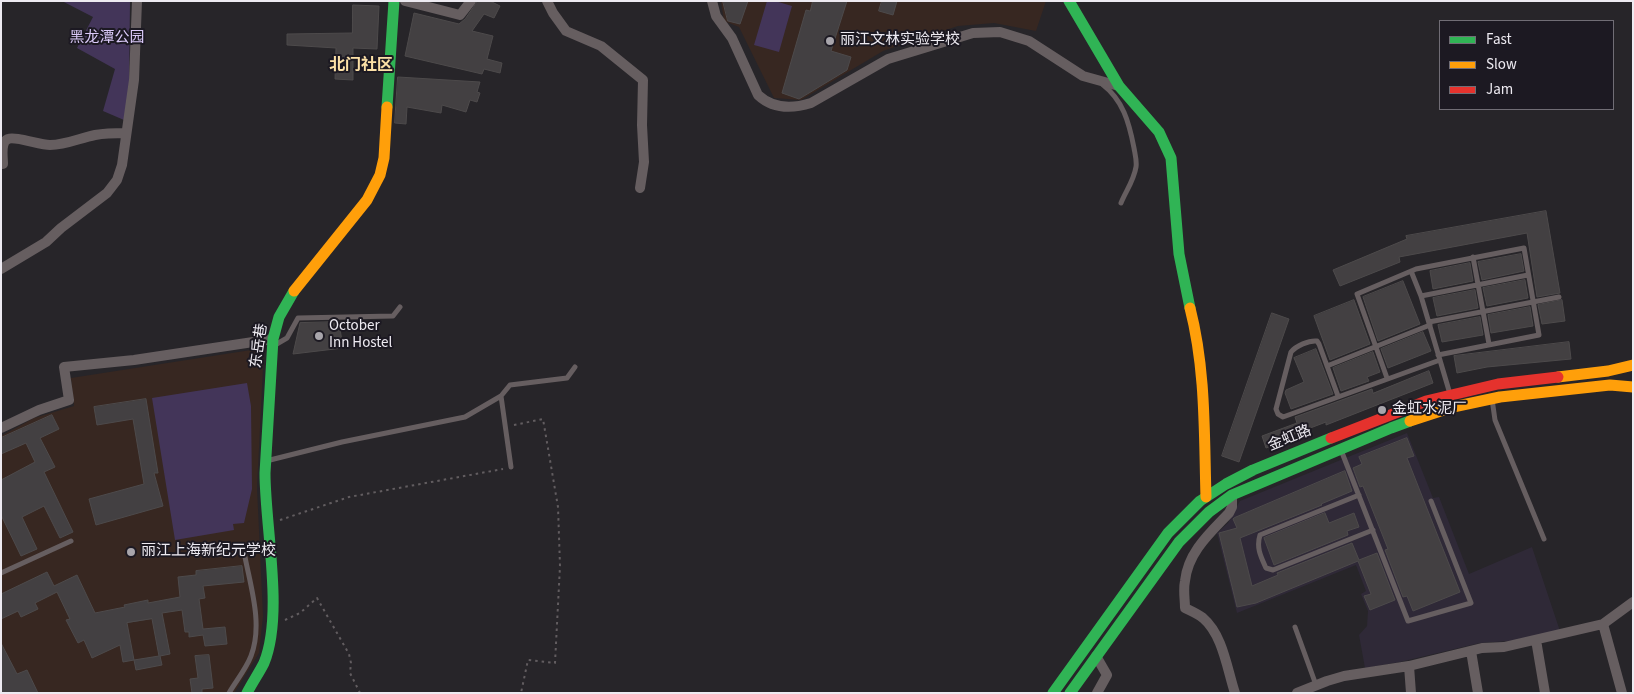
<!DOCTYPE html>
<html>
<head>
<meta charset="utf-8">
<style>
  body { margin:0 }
  #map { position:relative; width:1634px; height:694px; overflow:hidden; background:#272529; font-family:"Source Sans 3",sans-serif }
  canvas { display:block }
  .frame { position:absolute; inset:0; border:2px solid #edeaf1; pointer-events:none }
  .legend { position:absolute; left:1439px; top:20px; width:175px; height:90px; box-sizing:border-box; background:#1c1922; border:1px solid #706d75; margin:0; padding:6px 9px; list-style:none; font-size:15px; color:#edeaf1 }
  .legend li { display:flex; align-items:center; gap:10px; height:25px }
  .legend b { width:25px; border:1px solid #706d75 }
</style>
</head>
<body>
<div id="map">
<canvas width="1634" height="694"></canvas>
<div class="frame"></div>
<ul class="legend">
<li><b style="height:6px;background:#30b455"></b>Fast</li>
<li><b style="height:6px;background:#ff9f0a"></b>Slow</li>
<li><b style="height:6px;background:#e5322d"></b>Jam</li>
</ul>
</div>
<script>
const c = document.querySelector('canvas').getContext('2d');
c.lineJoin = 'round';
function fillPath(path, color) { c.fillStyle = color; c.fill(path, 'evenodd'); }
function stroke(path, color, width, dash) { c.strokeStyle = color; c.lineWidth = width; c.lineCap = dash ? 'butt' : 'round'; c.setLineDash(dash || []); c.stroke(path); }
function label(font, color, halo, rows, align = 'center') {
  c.font = font + ' "Source Sans 3","Noto Sans SC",sans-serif'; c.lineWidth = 4; c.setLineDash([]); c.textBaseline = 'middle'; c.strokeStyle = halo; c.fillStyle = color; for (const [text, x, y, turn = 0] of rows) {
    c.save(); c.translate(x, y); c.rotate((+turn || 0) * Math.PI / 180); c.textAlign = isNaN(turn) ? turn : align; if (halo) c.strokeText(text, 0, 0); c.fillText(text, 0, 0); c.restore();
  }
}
const built = new Path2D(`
  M1407,433L1433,498L1439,497L1469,574L1532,547L1560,631L1522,640L1480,643L1400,662L1365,668L1359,635L1367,626L1368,611L1361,594L1366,591L1356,565L1237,613L1217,533L1228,523L1240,501Z`);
const education = new Path2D(`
  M721,1H1046L1036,31L994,23L958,26L883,51L801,100L774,98L739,27L724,21Z
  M264,348L257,488L263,616L259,653L234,693H1V436L34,418L74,406L71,378Z`);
const green = new Path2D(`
  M62,1H130L129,87L124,120L103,111L115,69L77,48L93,17Z
  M767,1H775L792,6L779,52L754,45Z
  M247,383L251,406L252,489L244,523L233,524L234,530L175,540L152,398Z`);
const building = new Path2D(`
  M478,1H490L500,6L494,18L484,14L472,31L493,36L487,59L502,63L500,73L484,69L482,74L405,56L414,13L459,24L465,19Z
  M723,1H748L740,24L728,21Z
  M813,1H847L831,51L851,57L847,70L799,99L782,93L806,10L810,11Z
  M882,1H897L893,15L879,11Z
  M353,5L379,6L377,49L353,48V80L335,79L336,48L287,45V34L352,33Z
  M398,77L480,82L477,92L480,93L477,102L470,100L466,112L442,105L441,113L407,107L406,124L395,123Z
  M1546,211L1560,293L1537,297L1527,233L1399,257L1400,262L1340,286L1333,270L1407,239L1406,236Z
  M1521,254L1524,271L1482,280L1478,262Z
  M1470,263L1473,281L1433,289L1430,271Z
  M1525,280L1528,298L1487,306L1483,288Z
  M1403,281L1420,324L1378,341L1363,297Z
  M1475,290L1478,308L1437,316L1433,298Z
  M1354,300L1370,344L1330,360L1314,316Z
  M1562,300L1565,321L1542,324L1538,305Z
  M1530,307L1533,326L1491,333L1488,315Z
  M1272,313L1289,319L1239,462L1222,456Z
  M1480,317L1483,335L1442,342L1438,325Z
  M339,322L343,348L293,354L300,323Z
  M1423,332L1431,351L1388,368L1381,349Z
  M1569,342L1571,359L1487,367L1457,373L1454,356Z
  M1316,349L1333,394L1291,409L1285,393L1286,390L1304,382L1294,358Z
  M1373,352L1380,372L1367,377L1369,381L1341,391L1333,368Z
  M1429,371L1433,383L1326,425V422L1292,435L1293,438L1266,448L1262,436L1297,423L1295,417L1372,389L1373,393Z
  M146,399L158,473H154L163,506L96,525L89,499L144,484L133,419L97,425L94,407Z
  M52,415L59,429L40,438L55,467L44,472L73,532L60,538L44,506L22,517L37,549L21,556L1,515V480L35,462L26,443L1,454V438Z
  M1407,438L1414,456L1407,458L1460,592L1413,611L1407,596L1403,597L1385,550L1388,549L1363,486L1360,487L1353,468L1362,464L1359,457Z
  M1345,471L1352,491L1321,504L1322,505L1240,538L1252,586L1278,575L1277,573L1352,543L1359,560L1377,553L1395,600L1370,610L1364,596L1371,594L1358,561L1256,603L1237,607L1219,533L1237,528L1233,519L1234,518Z
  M1325,513L1329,523L1354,513L1359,527L1347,531L1348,535L1274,565L1264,538Z
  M242,566L244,582L203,586L205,598L199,599L203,629L225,627L227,644L205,646L203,635L189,637V632H185L182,610L162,613L170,654L160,656L162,665L136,670L134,660L123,662L120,645L92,658L84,640L78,643L66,620L70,619L57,592L35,603L38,609L21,617L18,611L1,619V594L47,572L54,586L77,575L95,613L125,607L124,605L148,600V603L180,597L178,577L196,575V571ZM152,619L159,656L134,660L127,623Z
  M1,643L17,674L27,670L38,693H1Z
  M209,655L213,688L202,689V693H192L190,679L198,678L195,656Z`);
const path = new Path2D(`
  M514,425L543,419L558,507L560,566L555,663L528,660L521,693
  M280,520L349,497L503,469
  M285,620L300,613L317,598L349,654L351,663L350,673L360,693`);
const lane = new Path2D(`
  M1102,84C1123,100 1129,122 1134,148C1135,154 1137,161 1136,167C1134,180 1126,191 1121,203
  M1473,257L1489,344
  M1411,271L1421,296L1450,394
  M1421,296L1528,275
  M1429,322L1559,297
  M275,345L287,338L298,318L393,316L400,307
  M1327,366L1430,325
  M1387,378L1357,294L1416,269L1524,248L1539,335L1438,355
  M501,396L511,467
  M1338,396L1319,344L1317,341C1309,340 1296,346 1291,352L1276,409L1278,414L1283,417L1440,360
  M1492,399L1495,420L1544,539
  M1341,450L1408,621L1471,603L1431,501
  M266,461L342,442L465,417L501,396L510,385L567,378L575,367
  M1359,495L1260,535C1256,548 1261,557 1266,568L1273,570L1373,530
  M1,573L71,541
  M1295,627L1316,685
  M229,693C236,681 246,669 251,656C263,625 251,588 245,557`);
const street = new Path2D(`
  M405,1L460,15L471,1
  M547,1L553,13L566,31L601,46L643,80L642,125L644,162L640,188
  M712,1L716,16L732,38L758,95C773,109 792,109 811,103L888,59L973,33L1000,32L1029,41L1083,76L1119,86
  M1,164H3C3,156 0,142 8,139C15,136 40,145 50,145C66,145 80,138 95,135C106,133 116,133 126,133
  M1,269L46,242L61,228L107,193L117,180L122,165L134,80L137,1
  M1,428L39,410L69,400L64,367L134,360L273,339
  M1232,495V507L1229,513C1210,533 1188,552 1185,581C1183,590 1185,599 1185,608C1191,611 1198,614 1203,618C1223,635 1227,669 1235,693
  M1603,624L1622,693
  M1536,640L1545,693
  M1471,651L1478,693
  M1096,656L1107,675L1097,693
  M1409,666L1411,693
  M1297,693L1327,681L1344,676L1409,666L1482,648L1504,647L1603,624L1633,602`);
const fast = new Path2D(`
  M1069,1L1119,86L1159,132L1171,158L1179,254L1190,308
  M387,107L394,1
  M247,693C252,683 259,673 264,663C284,614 265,527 265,473L273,339L279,317L294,291
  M1053,693L1168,533L1200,501L1226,484L1253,470L1331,438
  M1070,693L1179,542L1209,512L1232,495L1391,428L1410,421`);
const slow = new Path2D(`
  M294,291L367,200L380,175L384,158L387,107
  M1190,308C1206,370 1204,434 1206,497
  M1558,377L1608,371L1633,365
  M1410,421L1453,407L1500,397L1610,385L1633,387`);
const jam = new Path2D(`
  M1331,438L1426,401L1498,384L1558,377`);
const markers = [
  [830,41,5,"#a8a5ab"],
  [319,336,5,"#a8a5ab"],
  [1382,410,5,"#a8a5ab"],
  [131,552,5,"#a8a5ab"]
];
const parkNames = [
  ["黑龙潭公园",107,39]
];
const poiNames = [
  ["丽江文林实验学校",840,41],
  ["October",329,327],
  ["Inn Hostel",329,344],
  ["金虹水泥厂",1392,410],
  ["丽江上海新纪元学校",141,552]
];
const streetNames = [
  ["东岳巷",260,346,-82],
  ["金虹路",1290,439,-22]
];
const neighbourhoodNames = [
  ["北门社区",361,66]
];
fillPath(built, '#2f2937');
fillPath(education, '#372721');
fillPath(green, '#433559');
fillPath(building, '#434042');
stroke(building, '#4d4a4b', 1);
stroke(path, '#625d60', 2, [2.5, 4]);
stroke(lane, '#665e60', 5);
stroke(street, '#665e60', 10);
stroke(fast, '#30b455', 11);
stroke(slow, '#ff9f0a', 11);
stroke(jam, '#e5322d', 11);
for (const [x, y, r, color] of markers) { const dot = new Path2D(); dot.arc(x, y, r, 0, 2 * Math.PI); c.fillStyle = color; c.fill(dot); stroke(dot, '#1c1922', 2); }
label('15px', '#dac9f8', '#1c1922', parkNames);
label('15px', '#edeaf1', '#1c1922', poiNames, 'left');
label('15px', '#edeaf1', '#1c1922', streetNames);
label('bold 16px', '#fce1a7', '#1c1922', neighbourhoodNames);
</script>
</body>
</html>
